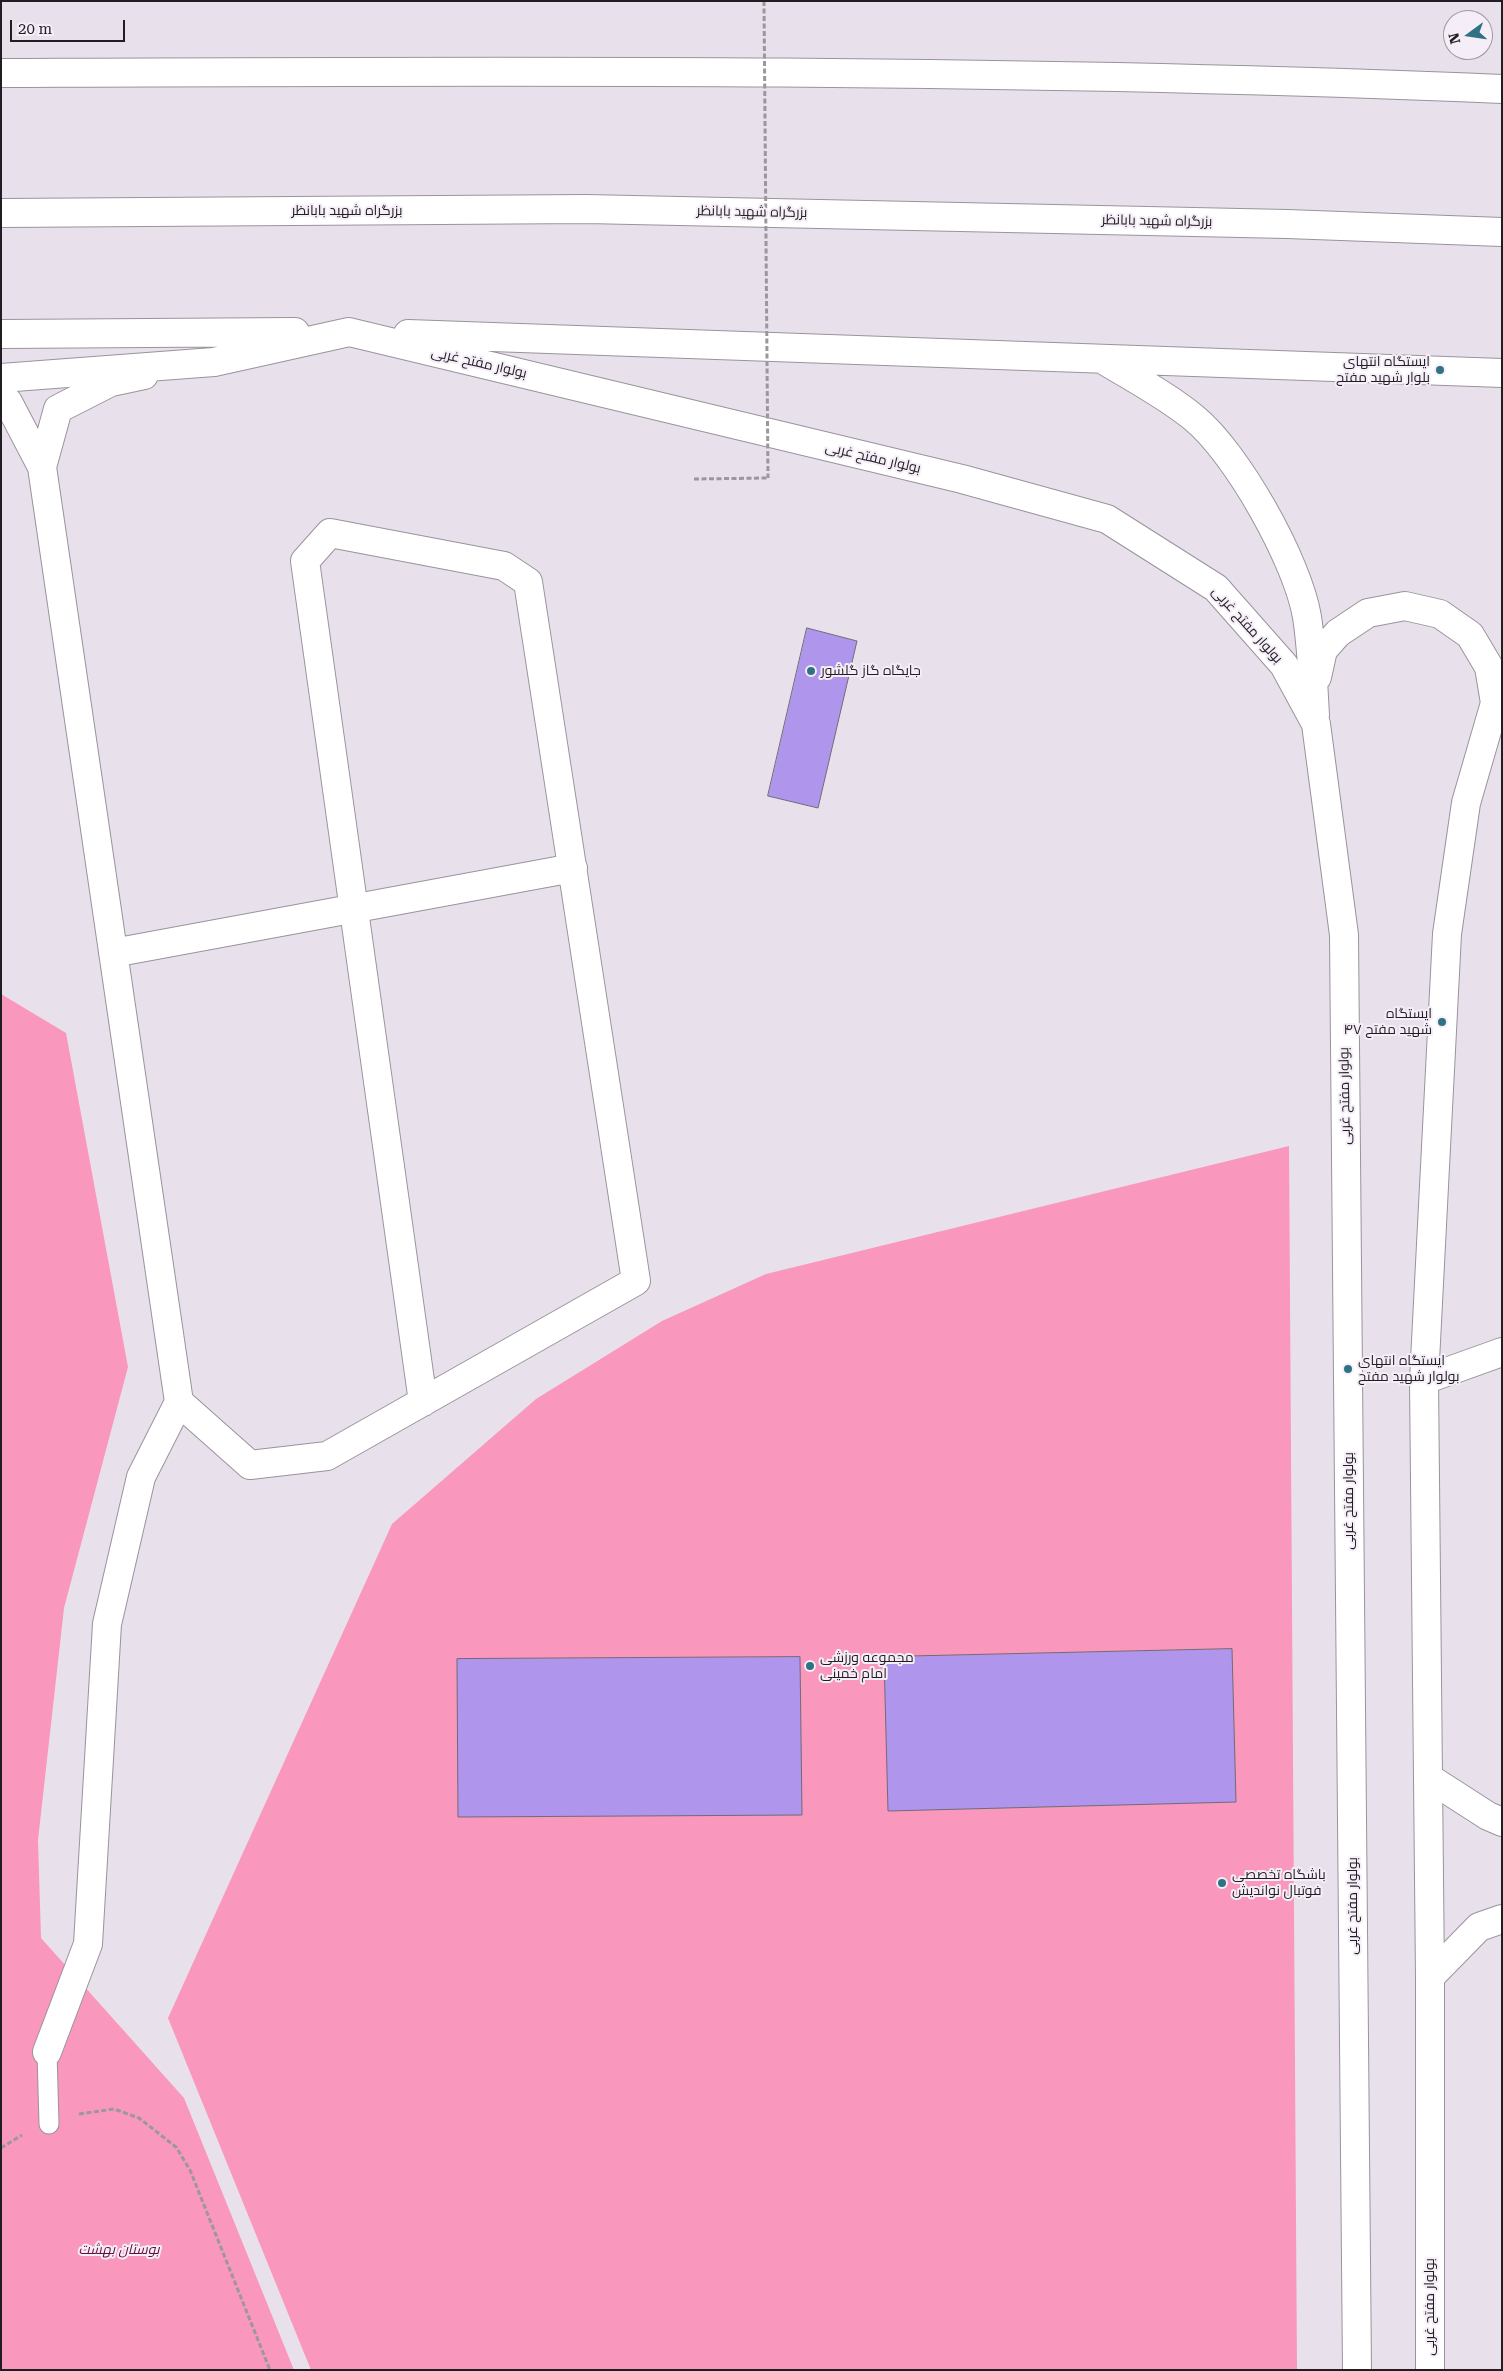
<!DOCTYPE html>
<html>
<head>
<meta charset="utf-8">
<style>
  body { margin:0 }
  #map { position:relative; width:1503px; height:2371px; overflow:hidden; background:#e8e1eb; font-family:"Roboto Serif",serif }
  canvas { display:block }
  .frame { position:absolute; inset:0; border:2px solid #211e22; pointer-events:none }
  .north { position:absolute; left:1443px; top:10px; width:50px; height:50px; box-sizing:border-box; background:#f5eef8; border:1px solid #a09ba2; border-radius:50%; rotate:256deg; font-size:14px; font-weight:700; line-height:20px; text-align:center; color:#211e22 }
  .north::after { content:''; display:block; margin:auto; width:18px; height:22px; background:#307284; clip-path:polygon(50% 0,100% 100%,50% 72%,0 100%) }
  .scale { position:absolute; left:10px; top:20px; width:115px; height:22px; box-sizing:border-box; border:2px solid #211e22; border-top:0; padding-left:6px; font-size:15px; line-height:18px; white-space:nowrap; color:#211e22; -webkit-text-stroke:4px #f5eef8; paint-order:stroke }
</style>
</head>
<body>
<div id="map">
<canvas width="1503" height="2371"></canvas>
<div class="frame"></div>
<div class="north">N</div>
<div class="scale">20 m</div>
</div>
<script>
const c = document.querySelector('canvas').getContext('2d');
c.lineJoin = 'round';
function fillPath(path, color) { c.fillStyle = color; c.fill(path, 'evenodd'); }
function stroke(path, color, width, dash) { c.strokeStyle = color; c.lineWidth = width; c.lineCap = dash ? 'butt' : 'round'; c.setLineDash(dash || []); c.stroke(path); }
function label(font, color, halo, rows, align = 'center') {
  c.font = font + ' "Roboto Serif",Cairo,serif'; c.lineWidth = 4; c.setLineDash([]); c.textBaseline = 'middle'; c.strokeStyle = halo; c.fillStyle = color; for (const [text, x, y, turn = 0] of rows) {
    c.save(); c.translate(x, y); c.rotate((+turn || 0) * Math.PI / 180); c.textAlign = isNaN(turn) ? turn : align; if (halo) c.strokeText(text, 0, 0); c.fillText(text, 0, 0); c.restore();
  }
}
const green = new Path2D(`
  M1,994L66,1033L128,1367L64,1608L38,1840L41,1938L184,2098L294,2370H1Z
  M1289,1146L1297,2370H311L168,2018L392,1524L536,1399L662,1321L766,1274Z`);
const building = new Path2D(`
  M807,628L857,641L818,808L768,796Z
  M1232,1649L1236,1802L888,1811L884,1657Z
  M800,1657L802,1815L458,1817L457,1659Z`);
const path = new Path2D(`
  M694,479L768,478
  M79,2114L114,2109L139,2118L176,2147L190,2170L270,2370
  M1,2148L22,2135`);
const lane = new Path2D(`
  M47,2052L49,2124`);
const street = new Path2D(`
  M1,400L8,402L42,467L179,1402L141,1477L107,1624L88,1944L47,2052
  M42,467L58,409L111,382L144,375
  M113,953L573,868
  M1424,1380L1502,1352
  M179,1402L250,1465L327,1456L636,1281L528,582L504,566L330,533L305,561L423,1402
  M1429,1778L1488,1816L1502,1822
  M1430,1977L1479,1927L1502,1919`);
const secondary = new Path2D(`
  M1,334L295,332
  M408,334L1502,373
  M1102,359C1133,378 1166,395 1194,418C1237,453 1298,562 1307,617C1312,649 1313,682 1315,715
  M1,378L214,362L349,332L962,479L1107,519L1216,588L1284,665L1316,724L1344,935L1357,2370
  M1317,677L1323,650L1338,633L1368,613L1405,606L1440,614L1470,635L1489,667L1495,703
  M1430,2370V1977L1424,1380L1447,934L1466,803L1495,703L1502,693`);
const highway = new Path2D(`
  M1,73C501,71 1002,68 1502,89
  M1,213L586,209L1287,224L1502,232`);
const pathBridge = new Path2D(`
  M764,1L768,478`);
const markers = [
  [1440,370,5,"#307284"],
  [811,671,5,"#307284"],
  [1442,1022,5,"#307284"],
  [1348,1369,5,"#307284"],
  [810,1666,5,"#307284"],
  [1222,1883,5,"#307284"]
];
const streetNames = [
  ["بزرگراه شهید بابانظر",347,211],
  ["بزرگراه شهید بابانظر",752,212,1],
  ["بزرگراه شهید بابانظر",1157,221,1],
  ["بولوار مفتح غربی",479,363,13],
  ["بولوار مفتح غربی",873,458,13],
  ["بولوار مفتح غربی",1247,625,48],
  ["بولوار مفتح غربی",1345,1096,-91],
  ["بولوار مفتح غربی",1349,1501,-90],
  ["بولوار مفتح غربی",1353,1906,-90],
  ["بولوار مفتح غربی",1430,2307,-90]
];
const poiNames = [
  ["ایستگاه انتهای",1430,362,"right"],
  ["بلوار شهید مفتح",1430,378,"right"],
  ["جایگاه گاز گلشور",821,671],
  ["ایستگاه",1432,1014,"right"],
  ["شهید مفتح ۴۷",1432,1030,"right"],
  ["ایستگاه انتهای",1358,1361],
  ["بولوار شهید مفتح",1358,1377],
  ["مجموعه ورزشی",820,1658],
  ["امام خمینی",820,1674],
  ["باشگاه تخصصی",1232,1875],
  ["فوتبال نواندیش",1232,1891]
];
const parkNames = [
  ["بوستان بهشت",119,2250]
];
fillPath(green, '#f997bd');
fillPath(building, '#b095ed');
stroke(building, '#6f6c76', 1);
stroke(lane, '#9a939c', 21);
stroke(street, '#9a939c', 30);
stroke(secondary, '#9a939c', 30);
stroke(highway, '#9a939c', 30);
stroke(path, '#9c979e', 3, [5, 2.5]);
stroke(lane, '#fff', 19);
stroke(street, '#fff', 28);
stroke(secondary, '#fff', 28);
stroke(highway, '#fff', 28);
stroke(pathBridge, '#9c979e', 3, [5, 2.5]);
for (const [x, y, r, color] of markers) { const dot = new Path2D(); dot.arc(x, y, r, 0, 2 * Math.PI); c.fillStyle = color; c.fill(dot); stroke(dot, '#f5eef8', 2); }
label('14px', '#211e22', '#f5eef8', streetNames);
label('14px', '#211e22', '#f5eef8', poiNames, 'left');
label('italic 14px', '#650c3a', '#f5eef8', parkNames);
</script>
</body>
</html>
